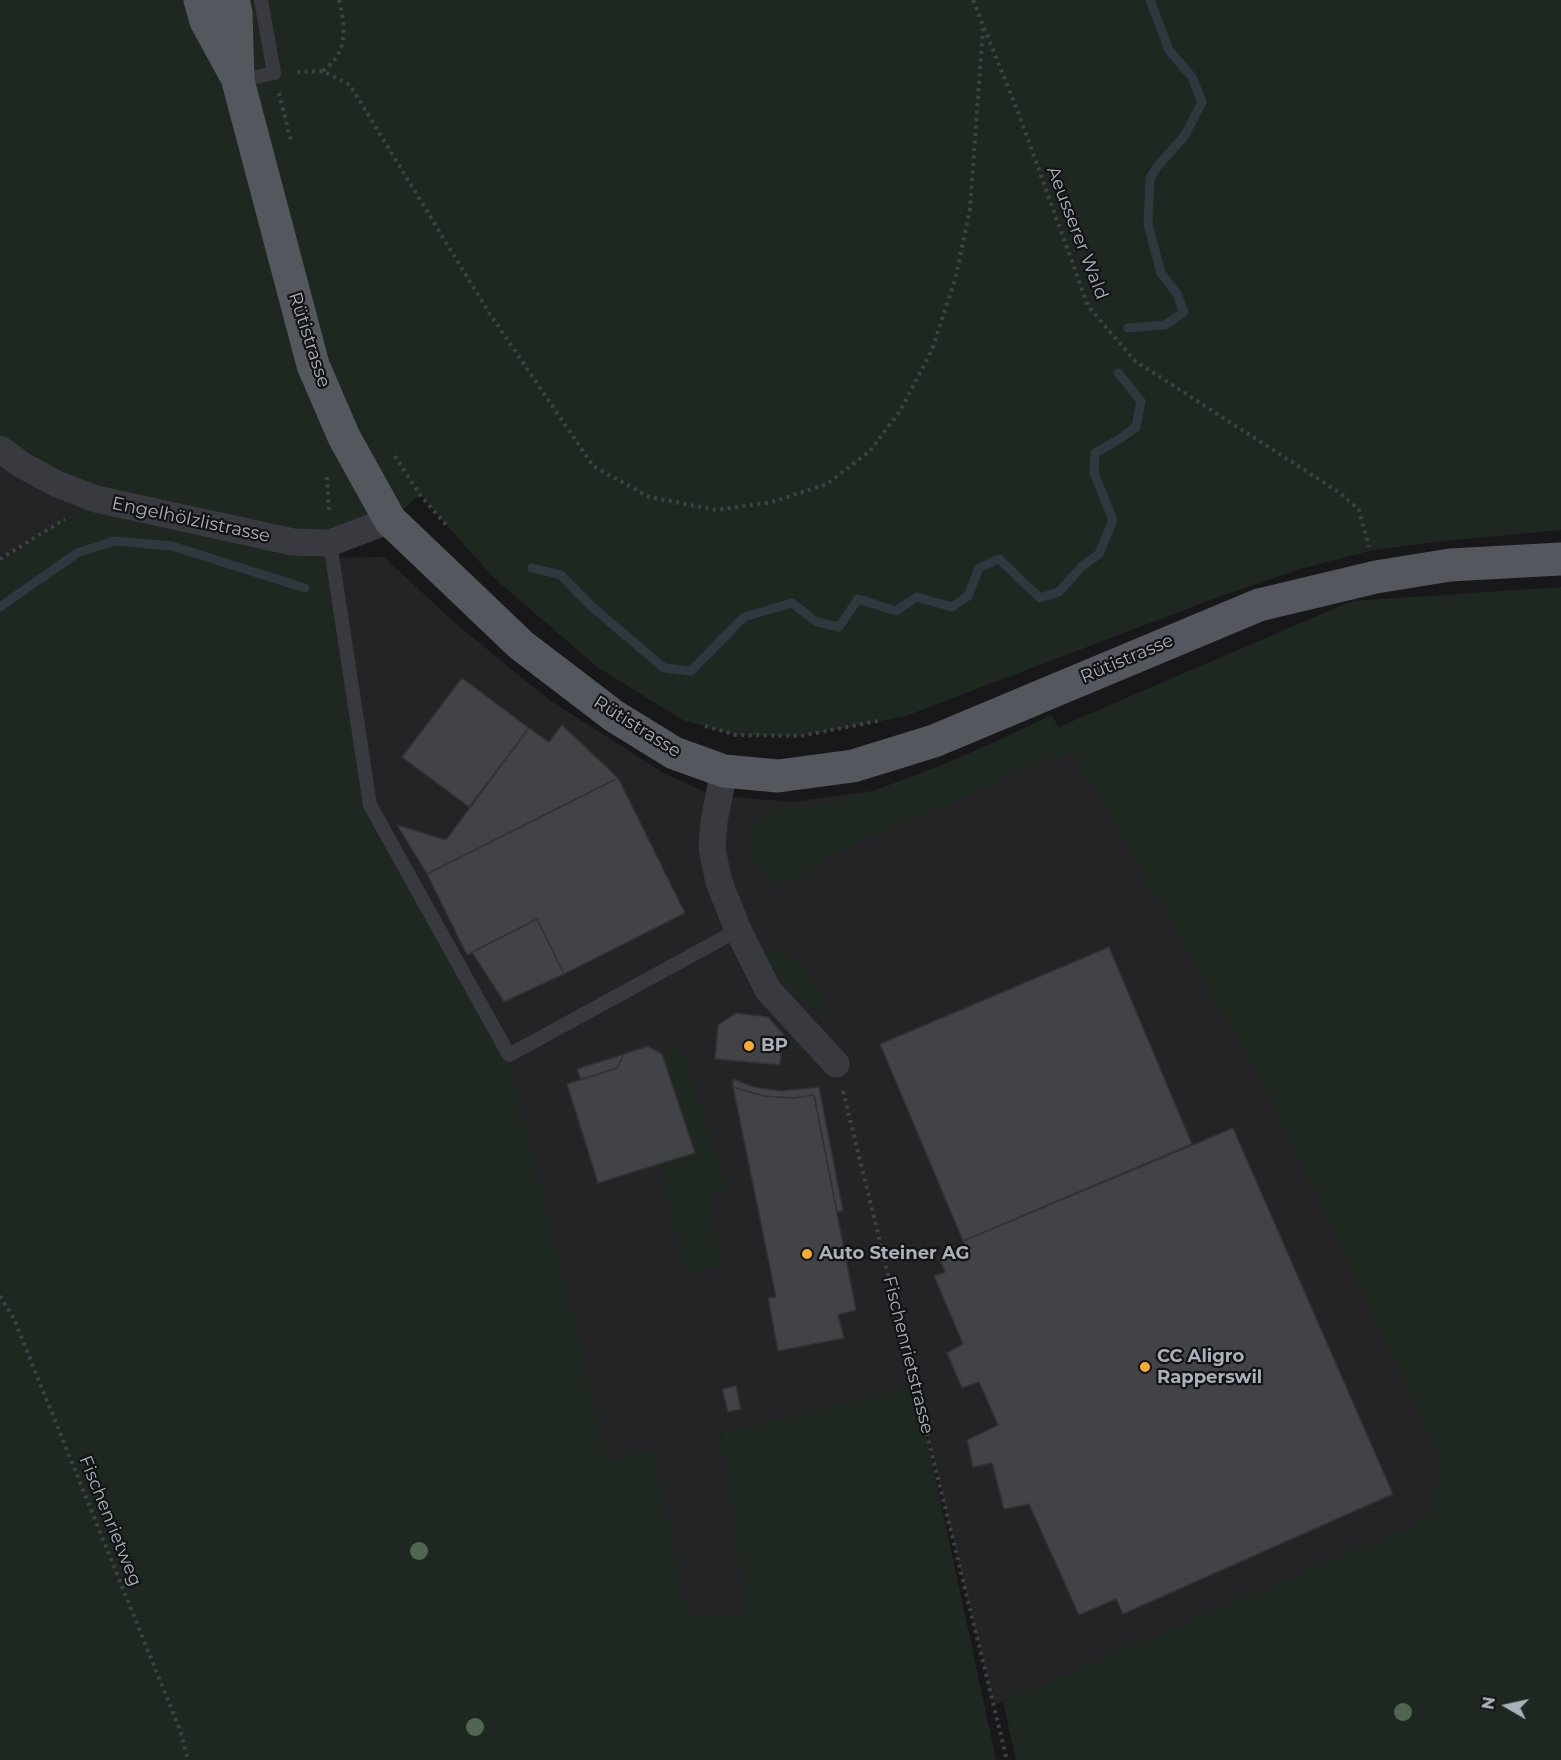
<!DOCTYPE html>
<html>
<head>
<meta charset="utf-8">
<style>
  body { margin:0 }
  #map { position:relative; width:1561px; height:1760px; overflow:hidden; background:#18181a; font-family:Montserrat,sans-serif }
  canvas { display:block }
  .north { position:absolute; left:1477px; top:1676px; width:60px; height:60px; -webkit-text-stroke:4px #131315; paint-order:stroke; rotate:279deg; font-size:16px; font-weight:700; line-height:24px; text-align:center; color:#aab0ba }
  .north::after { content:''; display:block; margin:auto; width:21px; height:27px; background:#aab0ba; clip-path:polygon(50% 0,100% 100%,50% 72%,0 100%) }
</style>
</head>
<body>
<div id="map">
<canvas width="1561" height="1760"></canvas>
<div class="north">N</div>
</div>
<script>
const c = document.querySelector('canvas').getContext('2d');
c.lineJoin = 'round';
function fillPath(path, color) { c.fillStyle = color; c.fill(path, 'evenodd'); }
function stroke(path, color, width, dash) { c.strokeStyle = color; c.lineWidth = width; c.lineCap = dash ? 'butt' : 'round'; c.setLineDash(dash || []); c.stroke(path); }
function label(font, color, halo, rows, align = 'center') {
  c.font = font + ' Montserrat,sans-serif'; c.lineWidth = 4.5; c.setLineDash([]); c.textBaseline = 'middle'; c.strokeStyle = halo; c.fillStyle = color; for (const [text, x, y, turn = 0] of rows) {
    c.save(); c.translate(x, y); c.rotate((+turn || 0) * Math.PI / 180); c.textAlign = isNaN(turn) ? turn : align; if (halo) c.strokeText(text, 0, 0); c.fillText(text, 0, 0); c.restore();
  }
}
const built = new Path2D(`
  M0,449L96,499L0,559Z
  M384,557L455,623L548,699L662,772L711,795L792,802L885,789L1059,727L1262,1081L1444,1465L1424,1520L994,1705L915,1386L720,1433L747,1617L689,1616L653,1450L608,1460L509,1055L370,805L332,558Z`);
const green = new Path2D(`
  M0,0H1561V530L1425,543L1370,551L1300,569L1221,596L903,717L801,736L736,735L683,720L597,667L492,576L420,495L390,520L330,543L370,805L509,1055L608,1460L653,1449L689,1615L747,1617L720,1433L916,1386L996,1760H0V559L96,499L0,449Z
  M1561,587V1760H1016L1003,1701L1424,1520L1444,1465L1262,1081L1072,750L836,853C816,867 785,898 762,873C754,865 750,856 749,845C747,829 759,816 772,810C781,805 794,807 804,806C820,804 838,802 853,797C867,794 879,788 892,784C947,764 999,741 1051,715L1059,727L1352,601Z
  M762,949C801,945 820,991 835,1019C796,1003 783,986 762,949Z
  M682,1047L727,1184L708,1200L724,1267L686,1276L658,1164L695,1153L662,1054Z`);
const stream = new Path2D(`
  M1128,328L1165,325L1184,312L1177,294L1161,273L1148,224L1150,178L1157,167L1185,135L1202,102L1192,77L1169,50L1150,0
  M532,568L561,575L591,606L664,668L691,671L744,617L792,603L817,622L839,627L858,599L896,611L917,597L952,607L968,596L979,568L999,559L1040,598L1059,592L1082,566L1099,554L1113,520L1094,473L1095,453L1118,440L1136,427L1141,401L1118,373
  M0,607L77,553L114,541L172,546L305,588`);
const building = new Path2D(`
  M462,678L529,728L469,807L402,757Z
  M562,725L618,778L427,874L397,825L446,840L529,728L549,742Z
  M618,778L685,913L564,974L537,919L467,955L427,874Z
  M537,919L564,974L504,1002L472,952Z
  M1109,947L1192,1144L963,1241L880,1044Z
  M736,1013L768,1017L783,1034L780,1065L715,1059L718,1025Z
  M648,1046L662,1054L695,1153L598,1183L567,1084L617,1068L624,1054Z
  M624,1054L617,1068L581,1080L577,1069Z
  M733,1079L754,1087L781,1091L819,1087L843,1211L837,1212L814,1095L793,1098L764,1096L733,1087Z
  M733,1087L764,1096L793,1098L814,1095L856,1310L838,1315L844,1338L778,1351L768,1298L776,1297Z
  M1233,1128L1393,1494L1123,1614L1116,1599L1079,1615L1029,1504L1004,1509L992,1463L973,1467L967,1440L998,1425L979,1382L962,1388L947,1353L963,1344L934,1276L945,1272L939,1258L966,1247L963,1241Z
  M736,1386L741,1409L728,1412L722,1389Z`);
const path = new Path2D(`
  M973,0L1018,112L1088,306L1135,361L1340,493L1359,510L1369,547
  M323,71C348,52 346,28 339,0
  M297,72L323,71L350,85L488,311L593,466L649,497L716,510L772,502L827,484L870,451L900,411L932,350L956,276L970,209L983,28
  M279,93L291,141
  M395,456L420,495L448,527
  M327,477L329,512
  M0,559L65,519
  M705,726L736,735L801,736L878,721
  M843,1091L1007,1760
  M0,1296L14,1319L180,1730L188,1760`);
const lane = new Path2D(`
  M238,81L274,73L261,0
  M330,543L370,805L509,1055L738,930`);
const street = new Path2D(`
  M0,449L22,465L57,484L96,499L293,542L330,543L390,520
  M724,771L714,821L712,849L719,882L738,930L768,990L836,1064`);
const primary = new Path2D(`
  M200,0L206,21L235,74
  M233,0L236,13L238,81L313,365L344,437L390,520L521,645L614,716L674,753L724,771L778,776L853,766L934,741L1259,605L1376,577L1450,565L1561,559`);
const trees = [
  [419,1551],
  [1403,1712],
  [475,1727]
];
const markers = [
  [749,1046,6,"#f8ab31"],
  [807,1254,6,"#f8ab31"],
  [1145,1367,6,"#f8ab31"]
];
const streetNames = [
  ["Aeusserer Wald",1077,233,69],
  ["Rütistrasse",309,340,72],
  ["Engelhölzlistrasse",191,520,12],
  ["Rütistrasse",1127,659,-23],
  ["Rütistrasse",637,727,32],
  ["Fischenrietstrasse",908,1355,76],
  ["Fischenrietweg",110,1521,68]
];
const poiNames = [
  ["BP",761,1046],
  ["Auto Steiner AG",819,1254],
  ["CC Aligro",1157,1357],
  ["Rapperswil",1157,1378]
];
fillPath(built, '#242427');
fillPath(green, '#1f2820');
stroke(stream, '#2d383f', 9);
fillPath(building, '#424347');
stroke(building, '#323236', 1.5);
stroke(path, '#3f4146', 4, [3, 4.5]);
stroke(lane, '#393a3f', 14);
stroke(street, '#393a3f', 27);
stroke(primary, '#54575e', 33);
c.fillStyle = '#516652';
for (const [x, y] of trees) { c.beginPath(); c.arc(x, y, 9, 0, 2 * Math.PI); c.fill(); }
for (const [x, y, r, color] of markers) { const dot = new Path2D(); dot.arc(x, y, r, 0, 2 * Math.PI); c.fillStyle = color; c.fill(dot); stroke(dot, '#131315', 2); }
label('18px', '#aab0ba', '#131315', streetNames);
label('bold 18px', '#aab0ba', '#131315', poiNames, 'left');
</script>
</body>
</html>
